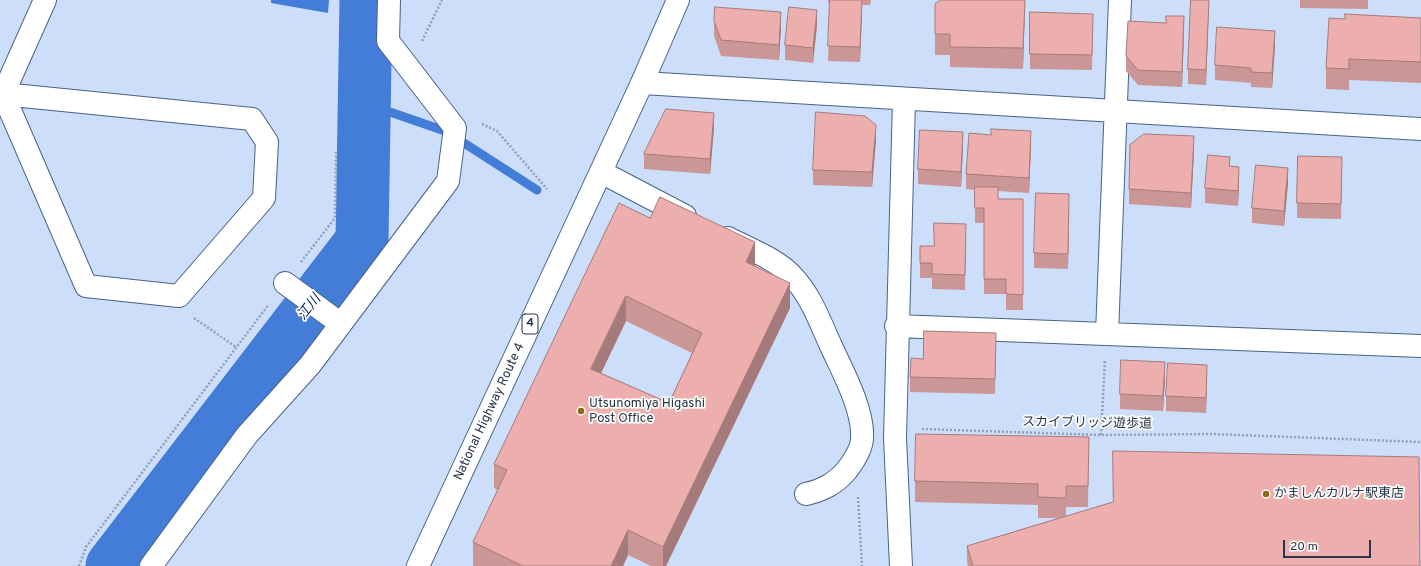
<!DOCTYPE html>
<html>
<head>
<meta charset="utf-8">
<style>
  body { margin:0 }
  #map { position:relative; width:1421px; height:566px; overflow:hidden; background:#ccdefa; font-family:Overpass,sans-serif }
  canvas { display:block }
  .scale { position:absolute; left:1283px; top:540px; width:88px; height:18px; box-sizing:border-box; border:2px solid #2a3547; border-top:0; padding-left:5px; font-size:12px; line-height:14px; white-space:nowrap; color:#2a3547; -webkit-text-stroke:3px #fdfdfd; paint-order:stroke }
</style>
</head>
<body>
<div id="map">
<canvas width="1421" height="566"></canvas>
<div class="scale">20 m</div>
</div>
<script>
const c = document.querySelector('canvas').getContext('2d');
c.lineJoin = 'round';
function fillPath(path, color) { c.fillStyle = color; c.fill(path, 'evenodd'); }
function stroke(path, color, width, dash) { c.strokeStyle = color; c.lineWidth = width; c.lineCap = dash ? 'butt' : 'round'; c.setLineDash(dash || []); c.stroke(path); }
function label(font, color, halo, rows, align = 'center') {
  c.font = font + ' Overpass,"Noto Sans JP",sans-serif'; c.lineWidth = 3.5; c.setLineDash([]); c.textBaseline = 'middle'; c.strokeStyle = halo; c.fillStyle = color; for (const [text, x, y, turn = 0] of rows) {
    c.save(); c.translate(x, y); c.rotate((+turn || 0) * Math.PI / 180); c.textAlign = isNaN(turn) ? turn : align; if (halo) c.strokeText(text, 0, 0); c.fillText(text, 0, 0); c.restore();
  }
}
const water = new Path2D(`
  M271,0H329L328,13L271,3Z`);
const stream = new Path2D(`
  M364,103L445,131
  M464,143L537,190`);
const river = new Path2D(`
  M112,566L362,241L366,0`);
const path = new Path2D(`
  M422,41L442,0
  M482,124L497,131L547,189
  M301,262L335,218L336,152
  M194,318L236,347
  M922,429L1101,435L1212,434L1421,442
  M1101,435L1105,359
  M858,497L862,566
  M79,566L86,547L269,304`);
const minor = new Path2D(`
  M642,83L1421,129
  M3,94L252,119L267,142L264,198L179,296L86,286Z
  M0,101L45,0
  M601,172L685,216
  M728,238C749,249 777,259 793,277C811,296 820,322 831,346C842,370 864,410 862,438C862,448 853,462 847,470C835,484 823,490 806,494
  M285,283L341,324
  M896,326L1421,346
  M1107,334L1120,0
  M151,566L247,435L310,365L448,181L455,128L388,41L389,0
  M901,566L895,438L904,100`);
const highway = new Path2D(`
  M418,566L642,83L678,0`);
const wall = new Path2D(`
  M828,0H871L870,5H862L860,62L828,61L830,3H828Z
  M1025,0L1023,69L950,67V55H935V34Z
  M1191,0H1209L1206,85L1188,84V69Z
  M1300,0H1368V9L1300,8Z
  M1421,18V83L1349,80V90L1326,89V68L1345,19Z
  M714,21L781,27L779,60L721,56L714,36Z
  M1166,23L1184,32L1182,87L1138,85L1126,71V56Z
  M817,25L813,63L785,60V45Z
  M1093,29L1092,70L1030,69V54Z
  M1275,46L1272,88L1251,87V83L1215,80V65Z
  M714,128L710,174L644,169V154Z
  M991,135L1031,146L1029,193L998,191V199H1023V310H1006V294H984V223H975V190L966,189V174Z
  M876,140L872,187L813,185V170Z
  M963,147L961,187L918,184V169Z
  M1194,151L1191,208L1129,204V189Z
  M1298,156L1342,172L1341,219L1297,218Z
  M1230,166L1239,182L1238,206L1205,203V188Z
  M1288,183L1284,226L1252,223V208Z
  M1069,209L1068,269L1034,268V253Z
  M650,218L755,267L790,308L666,566H651L628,555L623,566H473V542L498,490L494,488V464ZM626,321L692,353L669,403L601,373Z
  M966,239L965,290L932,289V278H920V246H934Z
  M996,333L995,394L910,392V377L923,359Z
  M1165,377L1163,411L1120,409V394Z
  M1207,380L1206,413L1166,411V396Z
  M1089,437L1088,507H1066V516L1420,566H968L967,561V546L1058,518H1038V505L915,502V481Z`);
const shadedWall = new Path2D(`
  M862,0V14L860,62V47Z
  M1025,0V5L1023,69V48Z
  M1209,0L1206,85V70Z
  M817,10V25L813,63V48Z
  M781,12V27L779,60V45Z
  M1184,16V32L1182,87V72Z
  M1275,31V46L1272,88V73Z
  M714,113V128L710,174V159Z
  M876,125V140L872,187V172Z
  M1031,131V146L1029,193V178Z
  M963,132V147L961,187V172Z
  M1194,136V151L1191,208V193Z
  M1239,167V182L1238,206V191Z
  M1288,168V183L1284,226V211Z
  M1069,194V209L1068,269V254Z
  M755,242V267L746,262Z
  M790,283V308L666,566H663V547Z
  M626,296V321L591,394V369Z
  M1165,362V377L1163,411V396Z
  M1207,365V380L1206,413V398Z
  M628,530V555L623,566H611Z`);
const building = new Path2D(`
  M830,0H862L860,47L828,46Z
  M941,0H1025L1023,48L950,47V34H935V4Z
  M1191,0H1209L1206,70L1188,69Z
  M715,7L781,12L779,45L721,40L714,21Z
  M789,7L817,10L813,48L785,45Z
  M1030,12L1093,14L1092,55L1030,54Z
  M1345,14L1421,18V62L1349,59V69L1326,68L1329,18L1345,19Z
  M1166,16H1184L1182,72L1138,70L1126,56L1128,21L1166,23Z
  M1217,27L1275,31L1272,73L1251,72V68L1215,65Z
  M666,109L714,113L710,159L644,154Z
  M816,112L865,116L876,125L872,172L813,170Z
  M991,129L1031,131L1029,178L966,174L969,133L991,135Z
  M920,130L963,132L961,172L918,169Z
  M1144,134L1194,136L1191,193L1129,189L1130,145Z
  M1208,155L1230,157L1229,166L1239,167L1238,191L1205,188Z
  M1298,156L1342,157L1341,204L1297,203Z
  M1256,165L1288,168L1284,211L1252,208Z
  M975,187H998V199H1023V295L1006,294V279H984V208H975Z
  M1036,193L1069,194L1068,254L1034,253Z
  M660,197L755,242L746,262L790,283L663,547L628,530L611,566H523L473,542L507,470L494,464L619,203L650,218ZM626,296L702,333L669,403L591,369Z
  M934,223L966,224L965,275L932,274V263H920V246H934Z
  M924,331L996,333L995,379L910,377L911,358L923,359Z
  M1121,360L1165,362L1163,396L1120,394Z
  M1168,363L1207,365L1206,398L1166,396Z
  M916,434L1089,437L1088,486H1066V498L1038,497V484L915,481Z
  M1113,451L1419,457L1420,566H973L967,546L1113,502Z`);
const markers = [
  [581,411,4,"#926811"],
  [1266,494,4,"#926811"]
];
const shields = [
  [530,324,16]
];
const shieldNames = [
  ["4",530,324]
];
const poiNames = [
  ["Utsunomiya Higashi",589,404],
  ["Post Office",589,419],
  ["かましんカルナ駅東店",1274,494]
];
const streetNames = [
  ["National Highway Route 4",490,412,-65],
  ["スカイブリッジ遊歩道",1087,424,1]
];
const waterNames = [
  ["江川",310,308,-52]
];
fillPath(water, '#447dd7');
stroke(stream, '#447dd7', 9);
stroke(river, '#447dd7', 53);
stroke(minor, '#48628a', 24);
stroke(highway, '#48628a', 24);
stroke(path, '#8f9fb7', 2.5, [2, 2]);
stroke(minor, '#fff', 22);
stroke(highway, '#fff', 22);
fillPath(wall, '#cb9696');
fillPath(shadedWall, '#a57a7a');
fillPath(building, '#ecafae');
stroke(building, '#a57a7a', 1);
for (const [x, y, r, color] of markers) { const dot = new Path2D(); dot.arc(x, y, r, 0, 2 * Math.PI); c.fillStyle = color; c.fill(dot); stroke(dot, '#fdfdfd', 1.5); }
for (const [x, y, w] of shields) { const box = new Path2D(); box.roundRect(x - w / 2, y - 10, w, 20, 3); c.fillStyle = '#fdfdfd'; c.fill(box); stroke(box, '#2a3547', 1); }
label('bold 12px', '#2a3547', null, shieldNames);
label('13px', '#2a3547', '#fdfdfd', poiNames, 'left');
label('13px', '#2a3547', '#fdfdfd', streetNames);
label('italic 14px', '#042962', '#fdfdfd', waterNames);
</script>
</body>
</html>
